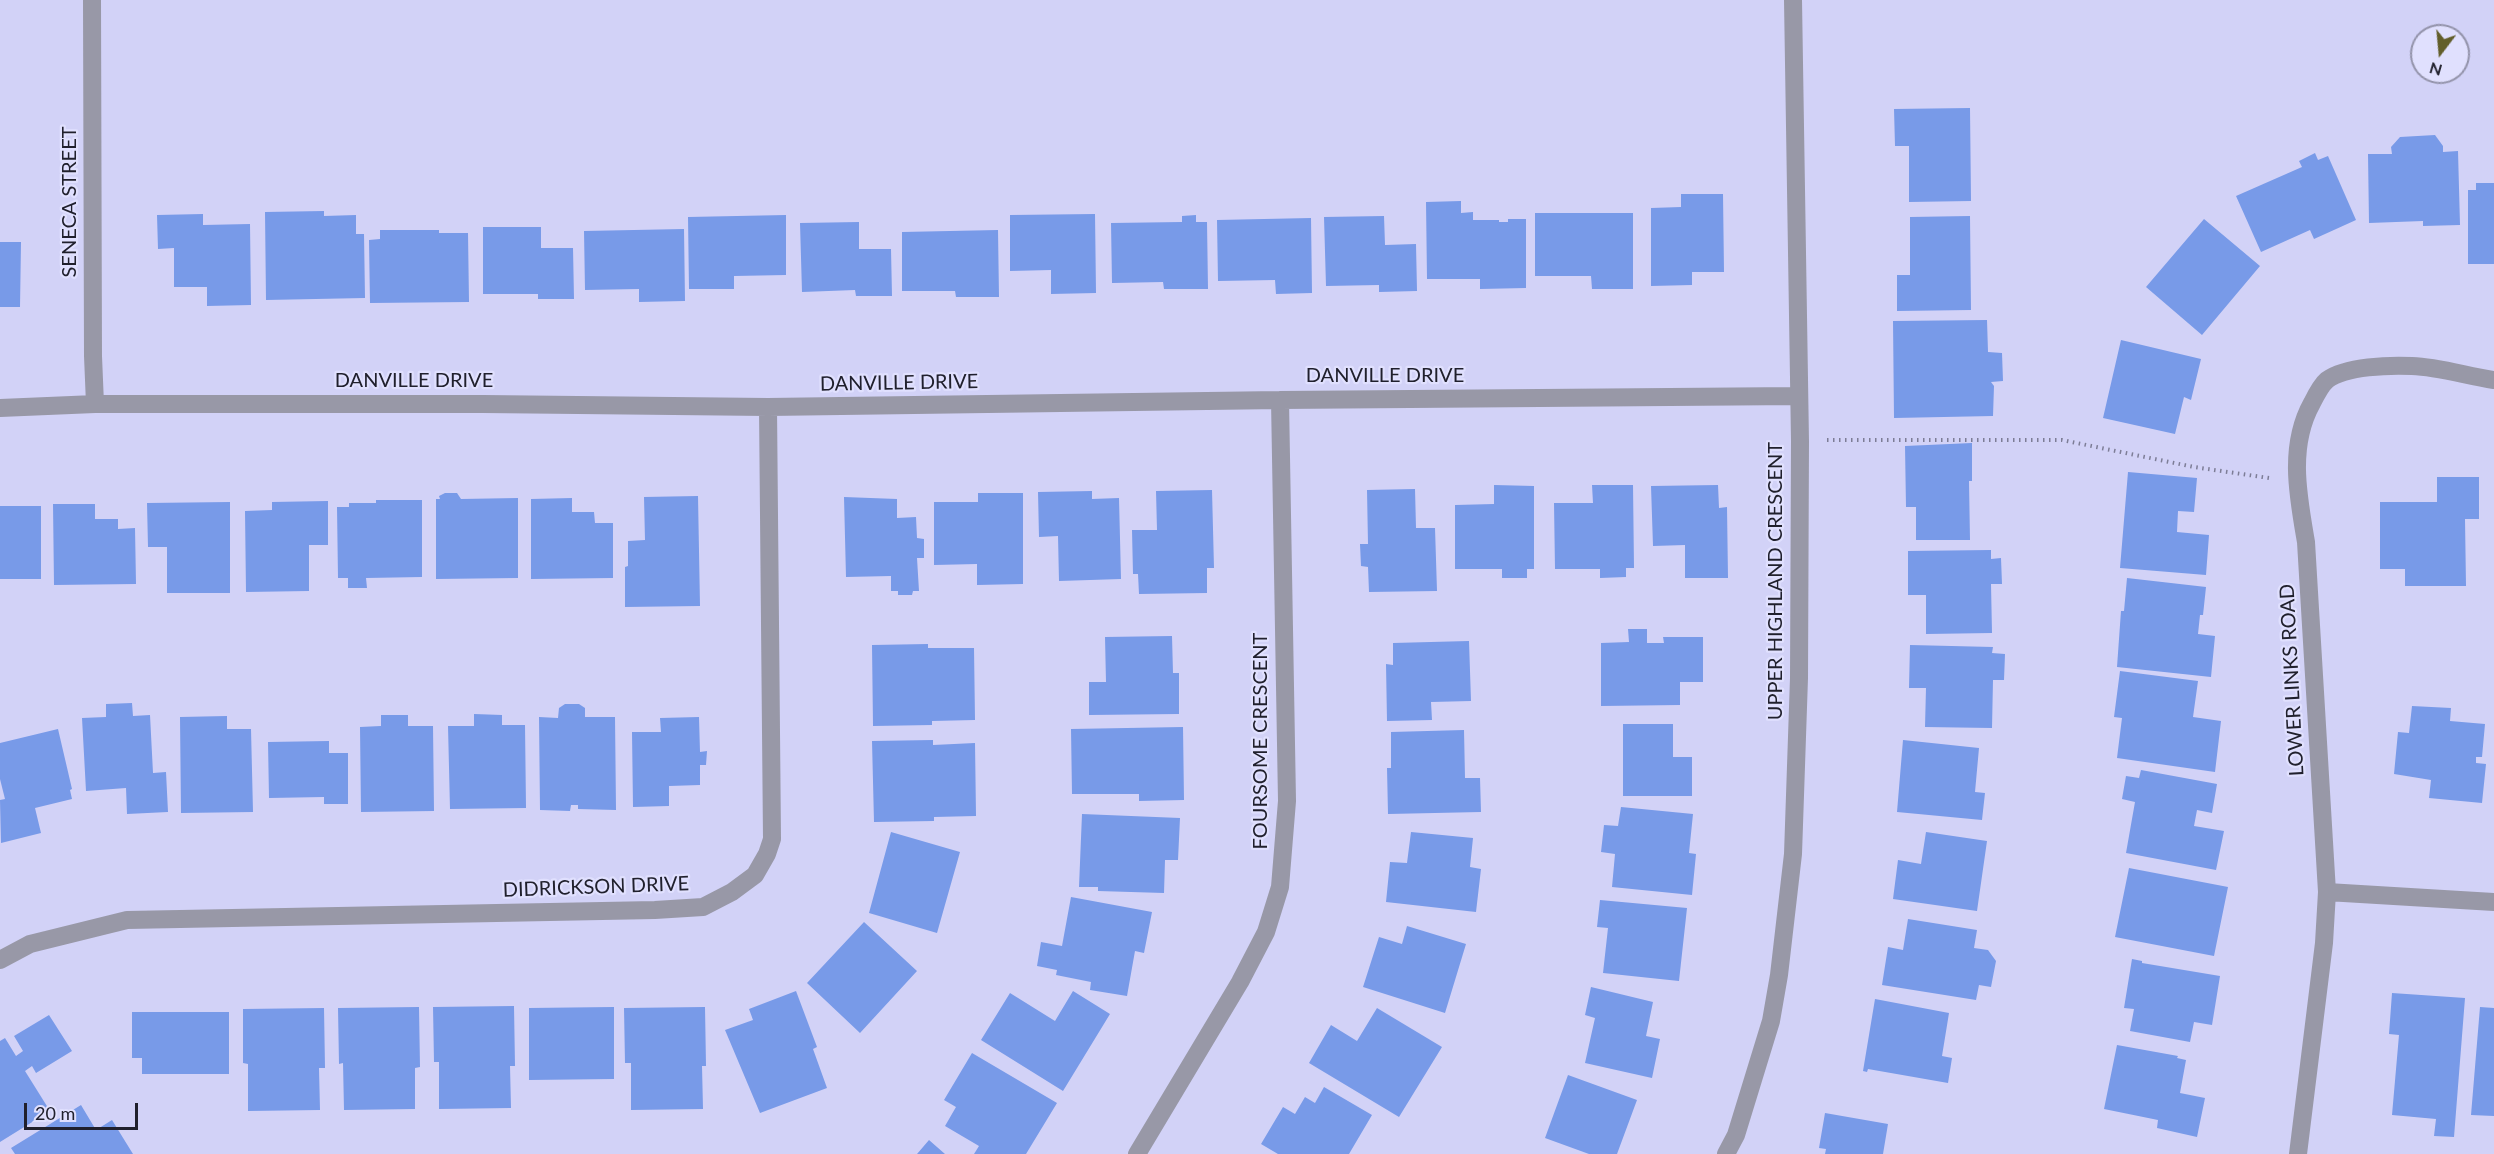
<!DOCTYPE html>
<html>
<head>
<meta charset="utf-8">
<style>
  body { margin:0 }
  #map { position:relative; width:2494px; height:1154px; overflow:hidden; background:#d2d2f7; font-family:Lato,sans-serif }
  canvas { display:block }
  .north { position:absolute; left:2410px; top:24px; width:60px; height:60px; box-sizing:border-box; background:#e0e0fe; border:2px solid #9393aa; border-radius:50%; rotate:196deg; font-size:16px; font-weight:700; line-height:24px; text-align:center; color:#20202d }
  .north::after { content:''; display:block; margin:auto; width:21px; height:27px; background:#625e2b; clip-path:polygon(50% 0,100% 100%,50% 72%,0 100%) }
  .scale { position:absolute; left:24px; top:1103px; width:114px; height:27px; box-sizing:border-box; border:3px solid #20202d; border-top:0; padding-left:8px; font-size:18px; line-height:21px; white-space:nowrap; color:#20202d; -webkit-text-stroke:4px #e0e0fe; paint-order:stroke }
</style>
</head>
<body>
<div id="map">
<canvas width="2494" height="1154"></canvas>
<div class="north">N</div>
<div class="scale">20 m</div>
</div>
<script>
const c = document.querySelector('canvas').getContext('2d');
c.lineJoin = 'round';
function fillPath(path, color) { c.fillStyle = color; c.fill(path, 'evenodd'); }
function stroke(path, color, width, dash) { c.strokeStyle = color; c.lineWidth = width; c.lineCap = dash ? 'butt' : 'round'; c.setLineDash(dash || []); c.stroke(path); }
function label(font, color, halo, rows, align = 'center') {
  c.font = font + ' Lato,sans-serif'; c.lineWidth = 4.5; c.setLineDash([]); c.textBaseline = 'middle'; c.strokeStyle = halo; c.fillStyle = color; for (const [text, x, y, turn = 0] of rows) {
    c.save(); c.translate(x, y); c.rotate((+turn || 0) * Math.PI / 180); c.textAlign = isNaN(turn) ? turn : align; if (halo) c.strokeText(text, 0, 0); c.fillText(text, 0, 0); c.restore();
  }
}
const building = new Path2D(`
  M1970,108L1971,201L1909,202V146H1895L1894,109Z
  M2435,135L2443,146V152L2458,151L2460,225L2423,226V221L2369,223L2368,154H2392L2391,147L2400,137Z
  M2315,153L2318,160L2328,156L2356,220L2314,239L2310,230L2261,252L2236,196L2302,167L2299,161Z
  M2476,183H2494V264H2468V190H2476Z
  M1681,194H1723L1724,272H1692V285L1651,286V208L1681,207Z
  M1461,201V213L1473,212V220H1499V222H1508V219H1526V288L1480,289V279H1427L1426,202Z
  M324,211V216L356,215V234H364L365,298L266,300L265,212Z
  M1535,213H1633V289H1592L1591,276H1535Z
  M203,214V225L250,224L251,305L207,306V287H174V248L158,249L157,215Z
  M1095,214L1096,293L1051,294V270L1010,271V215Z
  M786,215V275L734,276V289H689L688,217Z
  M1196,215V222H1207L1208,289H1164L1163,282L1112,283L1111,223L1182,222V216Z
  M1384,216L1385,245L1416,244L1417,291L1379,292V285L1326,286L1324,217Z
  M1970,216L1971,310L1897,311V275H1910V217Z
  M1311,218L1312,293L1276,294L1275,280L1218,281L1217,220Z
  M2204,219L2260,266L2202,335L2146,287Z
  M859,222V249H891L892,296H856L855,290L802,292L800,223Z
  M483,227H541V248H573L574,299H538V294H483Z
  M684,229L685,301L639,302V289L585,290L584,231Z
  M380,230H439V233H468L469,302L370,303L369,240L380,239Z
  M998,230L999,297H956L955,291H902V232Z
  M0,242H21L20,307H0Z
  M1987,320L1988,352L2002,353L2003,381L1991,382L1994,386L1993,416L1894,418L1893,321Z
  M2121,340L2201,359L2191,400L2184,397L2175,434L2103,418Z
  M1972,443V481H1969L1970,540H1916V507H1906L1905,446Z
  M2128,472L2197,478L2194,512L2178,511L2177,532L2209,535L2206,575L2120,568Z
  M2437,477H2479V519H2465L2466,586H2405V569H2380V502H2437Z
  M1494,485L1534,486V569H1527V578H1502V569H1455V505L1494,504Z
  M1592,485H1633L1634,568H1626V577L1600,578V569H1555L1554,503H1593Z
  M1718,485L1719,508L1727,507L1728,578H1685V545L1653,546L1651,486Z
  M1415,489L1416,528H1435L1437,591L1369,592L1368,567L1361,566L1360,544H1368L1367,490Z
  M1212,490L1214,568H1207V593L1139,594L1138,574H1133L1132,530H1157L1156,491Z
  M1092,491V499L1119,498L1121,579L1059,581L1058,536L1039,537L1038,492Z
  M445,493H457L461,499L518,498V578L436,579V499H440L439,496Z
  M978,493H1023V584L977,585V564L934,565V502H978Z
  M698,496L700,606L625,607V567L628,566V541L645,540L644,497Z
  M844,497L897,499V518L916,517L917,538L924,539V558H917L919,591H913L912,595H898V591H891V576L846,577Z
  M572,498V512H594L595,523H613V578L531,579V499Z
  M376,500H422V577L366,578L367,588H348V578H338L337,507H349V503H376Z
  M328,501V545H309V591L246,592L245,511L272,510V502Z
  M230,502V593H167V547H148L147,503Z
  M53,504H95V519H118V529L135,528L136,584L54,585Z
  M0,506H41V579H0Z
  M1991,550V559L2001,558L2002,584H1991L1992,633L1926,634V595H1908V551Z
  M2127,578L2206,587L2203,615H2200L2198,634L2215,636L2211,677L2117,667L2121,611H2124Z
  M1628,629H1647V643H1664L1663,637H1703V682H1680V705L1601,706V643L1629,642Z
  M1172,636L1173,673H1179V714L1089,715V682H1106L1105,637Z
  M1469,641L1471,701L1431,702L1432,720L1387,721L1386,664L1393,665V643Z
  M928,644V648H974L975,720L932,721V725L873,726L872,645Z
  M1910,645L1993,647L1992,653L2005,654L2004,680H1993L1992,728L1925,727L1926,688H1909Z
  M2120,671L2198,681L2193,717L2221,721L2215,772L2117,758L2122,718L2114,717Z
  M132,703L133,716L150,715L153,773L166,772L168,812L127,814L126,788L86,791L82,718L106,717V704Z
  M565,704H579L585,708V717H615L616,810L578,809V805H571L570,811L540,810L539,717L558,718L559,708Z
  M2412,706L2451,708L2450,721L2485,724L2482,757H2476V763L2486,764L2482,803L2429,798L2431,780L2394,774L2398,732L2409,733Z
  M474,714L502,715V725H525L526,808L450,809L448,726H474Z
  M381,715H408V726H433L434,811L361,812L360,727L381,726Z
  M227,716V729H251L253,812L181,813L180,717Z
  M699,717L700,752L707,751L706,765H700V785L669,786V806L633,807L632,732H661L660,718Z
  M1623,724H1673V757H1692V796H1623Z
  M1183,727L1184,800L1139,801V794H1072L1071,729Z
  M58,729L72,789L70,790L72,799L35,808L41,833L1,843L0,800L5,799L0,779V743Z
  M1464,730L1465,778H1480L1481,812L1388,814L1387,768H1391V732Z
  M933,740V745L975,743L976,816L934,817V821L874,822L872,741Z
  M1903,740L1979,748L1975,792L1985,793L1982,820L1897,812Z
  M329,741V753H348V804H324V797L269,798L268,742Z
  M2141,770L2217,784L2212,813L2197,810L2194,826L2224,831L2216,870L2126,853L2135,802L2122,799L2126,776L2139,778Z
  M1621,807L1693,814L1689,853L1696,854L1692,895L1612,887L1615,854L1601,852L1604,825L1618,826Z
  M1082,814L1180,818L1178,860H1165L1164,893L1098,891V887H1079Z
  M891,832L960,852L937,933L869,913Z
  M1411,832L1473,838L1470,867L1481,869L1476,912L1386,902L1390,862L1407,863Z
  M1926,832L1987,841L1977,911L1893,899L1898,860L1921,864Z
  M2129,868L2228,887L2214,956L2115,937Z
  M1071,897L1152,912L1144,953L1135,951L1127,996L1090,990L1091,982L1056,975L1057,970L1037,966L1041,942L1062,946Z
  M1600,900L1687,908L1679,981L1603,973L1608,928L1597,927Z
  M1908,919L1977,930L1974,948L1988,950L1996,961L1991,987L1979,985L1976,1000L1882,985L1888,947L1903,950Z
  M864,922L917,971L860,1033L807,983Z
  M1407,926L1466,944L1445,1013L1363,987L1379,937L1402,944Z
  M2132,959L2142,961V963L2220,976L2212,1025L2194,1022L2190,1042L2130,1031L2134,1009L2124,1008Z
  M1591,987L1653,1002L1646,1036L1660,1039L1652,1078L1585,1063L1595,1018L1585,1015Z
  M796,991L817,1047L813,1049L827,1088L760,1113L725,1030L753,1020L749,1009Z
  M1073,991L1110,1014L1063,1091L981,1040L1010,993L1055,1021Z
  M2392,993L2465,998L2454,1137L2434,1136L2436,1119L2392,1115L2399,1035L2389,1034Z
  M1875,999L1949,1013L1942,1056L1952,1058L1948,1083L1868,1069L1867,1072L1863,1071Z
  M514,1006L515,1066H510L511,1108L439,1109V1062H434L433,1007Z
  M419,1007L420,1067L415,1068V1109L344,1110L343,1063L339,1064L338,1008Z
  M614,1007V1079L529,1080V1008Z
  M705,1007L706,1066H702L703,1109L631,1110V1063H625L624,1008Z
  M2480,1007L2494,1008V1116L2471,1115Z
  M324,1008L325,1068H319L320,1110L248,1111V1064L243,1063V1009Z
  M1377,1008L1442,1047L1399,1117L1309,1063L1331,1025L1357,1041Z
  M132,1012H229V1074H142V1058H132Z
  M49,1015L72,1051L36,1073L32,1066L25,1071L50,1111L0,1142V1041L5,1038L16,1056L23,1051L14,1036Z
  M2117,1045L2178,1056L2177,1058L2186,1060L2180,1093L2205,1098L2197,1137L2157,1128L2158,1120L2104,1109Z
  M972,1053L1057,1103L1026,1154H974L979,1146L945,1126L956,1107L944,1100Z
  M1568,1075L1637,1100L1617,1154H1589L1545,1138Z
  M1324,1087L1372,1115L1349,1154H1278L1261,1144L1283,1107L1295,1114L1305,1097L1315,1103Z
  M81,1105L96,1130L112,1120L133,1154H15L11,1148Z
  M1825,1113L1888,1124L1883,1154H1825L1826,1149L1819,1148Z
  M929,1140L945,1154H917Z`);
const path = new Path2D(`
  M1827,440H2062L2194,467L2269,478`);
const street = new Path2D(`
  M92,0L93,356L95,404
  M0,408L95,404H483L768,407L1280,400L1799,396
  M2327,892L2494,902
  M0,960L30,944L127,920L655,910L703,907L732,892L755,875L767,854L772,839L768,407
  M1137,1154L1240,982L1266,932L1280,887L1287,801L1280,400
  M1726,1154L1736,1135L1771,1021L1779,975L1793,854L1799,678L1800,441L1793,0
  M2298,1154L2324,943L2327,892L2306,542C2298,496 2288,446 2312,403C2316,395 2321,385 2327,380C2346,366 2390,365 2412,366C2439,367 2467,376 2494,380`);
const streetNames = [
  ["SENECA STREET",70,202,-90],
  ["DANVILLE DRIVE",1385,376],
  ["DANVILLE DRIVE",414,381],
  ["DANVILLE DRIVE",899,383,-1],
  ["UPPER HIGHLAND CRESCENT",1776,581,-90],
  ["LOWER LINKS ROAD",2292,680,-93],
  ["FOURSOME CRESCENT",1261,741,-90],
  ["DIDRICKSON DRIVE",596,887,-2]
];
fillPath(building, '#789ae8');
stroke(path, '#7d7d96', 4, [1.5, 4.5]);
stroke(street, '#9898a7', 18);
label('20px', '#20202d', '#e0e0fe', streetNames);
</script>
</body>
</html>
